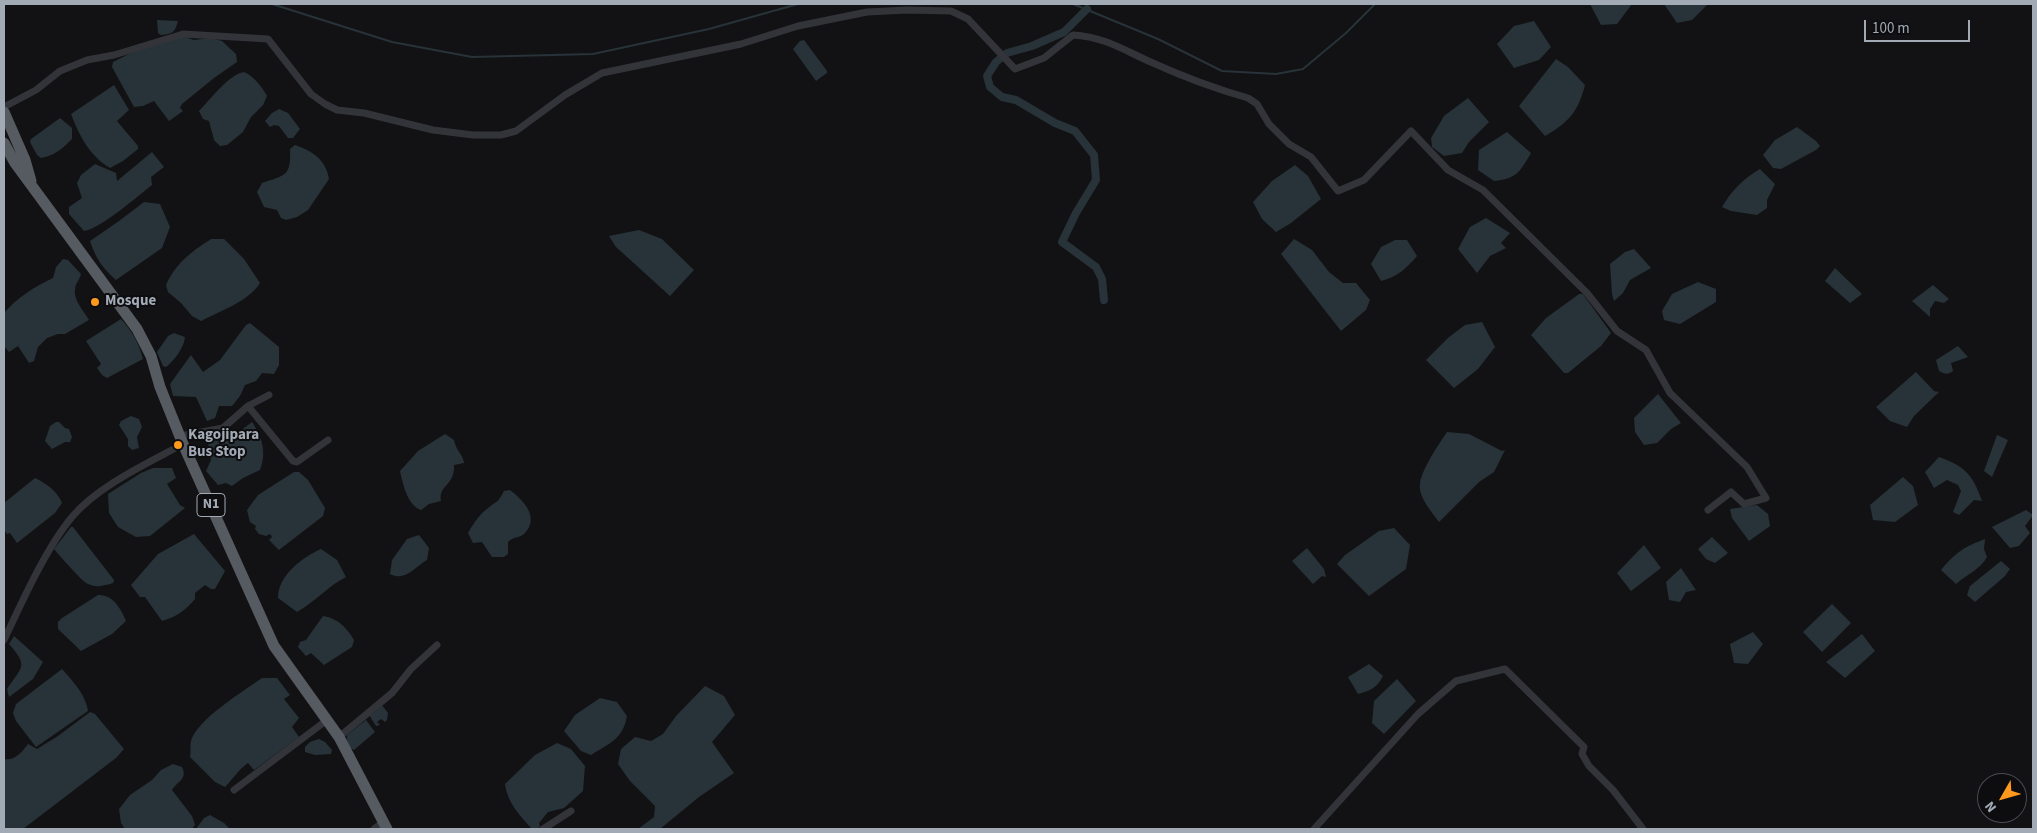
<!DOCTYPE html>
<html>
<head>
<meta charset="utf-8">
<style>
  body { margin:0 }
  #map { position:relative; width:2037px; height:833px; overflow:hidden; background:#121214; font-family:"Source Sans 3",sans-serif }
  canvas { display:block }
  .frame { position:absolute; inset:0; border:5px solid #a2aab5; pointer-events:none }
  .north { position:absolute; left:1977px; top:773px; width:50px; height:50px; box-sizing:border-box; background:#0d0d0f; border:1px solid #494c51; border-radius:50%; rotate:232deg; font-size:14px; font-weight:700; line-height:20px; text-align:center; color:#a2aab5 }
  .north::after { content:''; display:block; margin:auto; width:18px; height:22px; background:#ff991e; clip-path:polygon(50% 0,100% 100%,50% 72%,0 100%) }
  .scale { position:absolute; left:1864px; top:20px; width:106px; height:22px; box-sizing:border-box; border:2px solid #a2aab5; border-top:0; padding-left:6px; font-size:15px; line-height:18px; white-space:nowrap; color:#a2aab5; -webkit-text-stroke:4px #0d0d0f; paint-order:stroke }
</style>
</head>
<body>
<div id="map">
<canvas width="2037" height="833"></canvas>
<div class="frame"></div>
<div class="north">N</div>
<div class="scale">100 m</div>
</div>
<script>
const c = document.querySelector('canvas').getContext('2d');
c.lineJoin = 'round';
function fillPath(path, color) { c.fillStyle = color; c.fill(path, 'evenodd'); }
function stroke(path, color, width, dash) { c.strokeStyle = color; c.lineWidth = width; c.lineCap = dash ? 'butt' : 'round'; c.setLineDash(dash || []); c.stroke(path); }
function label(font, color, halo, rows, align = 'center') {
  c.font = font + ' "Source Sans 3",sans-serif'; c.lineWidth = 4; c.setLineDash([]); c.textBaseline = 'middle'; c.strokeStyle = halo; c.fillStyle = color; for (const [text, x, y, turn = 0] of rows) {
    c.save(); c.translate(x, y); c.rotate((+turn || 0) * Math.PI / 180); c.textAlign = isNaN(turn) ? turn : align; if (halo) c.strokeText(text, 0, 0); c.fillText(text, 0, 0); c.restore();
  }
}
const water = new Path2D(`
  M1590,4H1632L1617,24L1601,25Z
  M1664,4H1708L1692,20L1677,23Z
  M157,20L178,21C175,32 173,34 161,35L158,33Z
  M1534,21L1551,47L1539,60L1514,68L1497,44L1514,26Z
  M182,36L194,40L211,38L222,41L236,54L237,62L214,78L182,104L180,108L183,111L169,121L154,101L143,106L134,107L112,67L113,62L131,53Z
  M804,40L827,71V73L816,81L793,49L800,41Z
  M1556,59L1568,67L1585,85C1578,112 1569,122 1545,136L1519,106Z
  M244,72C254,76 262,87 267,96L263,105L251,117L243,132L227,145L220,146L214,140L209,121L203,119L199,111C210,100 229,74 244,72Z
  M114,85L129,110L117,121L138,146V149L123,161L110,168C89,155 80,137 71,114Z
  M1468,98L1489,122L1469,142L1462,153L1444,156L1432,147L1431,138L1444,116Z
  M279,109L288,113L300,129L293,138H288L279,126L274,125L270,127L265,121L272,113Z
  M60,118L72,128V139C62,149 54,156 41,158L37,155L30,142L31,139Z
  M1797,127L1816,141L1820,146L1816,150L1781,169L1773,168L1763,155L1775,140Z
  M1507,132L1531,153C1520,172 1516,179 1494,181L1478,170L1479,150Z
  M295,145C313,151 326,160 329,179L308,210L297,217L286,220L281,218L277,210L264,207L257,192L262,183C286,175 291,176 290,149Z
  M152,152L164,167L151,177L152,185C138,196 100,229 84,231L69,214V207L82,198L77,183L81,175L95,164L116,173L117,181Z
  M1295,165L1308,176L1321,199L1291,223L1276,232L1262,219L1253,202L1272,181Z
  M1760,169L1775,184L1767,200V208L1757,215L1731,211L1722,207C1732,190 1743,179 1760,169Z
  M144,202L160,204L170,227L162,248L116,280C103,269 95,257 90,241L119,221Z
  M1486,218L1510,233L1501,243L1506,248L1490,256L1477,273L1458,249L1470,227Z
  M639,230L662,239L694,270L670,296L616,247L609,236Z
  M211,239H224L244,259L260,283C248,302 220,311 201,321L192,316L181,303L168,292L166,285C176,263 191,252 211,239Z
  M1294,239L1312,250L1329,272L1343,283H1356L1370,300L1366,310L1341,331L1281,254Z
  M1395,240H1407L1417,256C1406,269 1397,277 1381,281L1371,264L1381,247Z
  M1634,249L1651,268L1630,280L1623,293L1614,301L1612,294L1610,264L1625,252Z
  M63,259L68,260L81,274C80,279 75,284 75,289C73,300 84,311 89,320L65,334H58L47,338L38,347L34,361L29,363L18,346L9,352L4,346V313C18,297 34,287 53,278L56,267Z
  M1835,268L1862,294L1850,303L1825,281Z
  M1698,282L1716,289V302L1680,324L1664,320L1662,311L1672,294Z
  M1933,285L1949,299L1944,303L1935,301L1930,309V317L1912,301Z
  M1579,294H1583L1611,333L1601,346L1568,373H1564L1531,335L1546,318Z
  M121,319C132,331 139,343 143,359L107,378L102,375L97,368L101,364L86,341Z
  M1482,322L1495,347L1478,369L1454,388L1426,360L1449,337L1465,325Z
  M250,323L279,347V365L274,374L262,373L256,381L245,385L240,396L232,406H219L215,418L207,421L196,397L173,396L170,384L191,355L203,372L220,360L246,325Z
  M174,333L185,337C184,348 174,361 166,367L163,366L157,352L168,336Z
  M1958,346L1968,357L1951,363L1953,371C1948,375 1944,374 1939,371L1936,360Z
  M1916,372L1934,391L1939,392L1914,416L1907,427L1890,421L1876,407Z
  M1658,394L1681,423L1671,429L1657,443L1644,445L1635,432L1634,418Z
  M131,416L139,419L142,427L137,437L139,448L132,450L128,446V439L119,425L121,421Z
  M56,422H59L65,428L69,429L72,437L70,442H65L52,449L45,441L50,426Z
  M252,422C262,437 267,452 260,470L243,478L232,486L226,483L218,485L206,471L211,460L207,437L212,436L227,441Z
  M1447,432L1469,434L1502,451L1505,450L1494,472L1479,482L1439,522C1432,512 1418,497 1420,484C1421,470 1439,444 1447,432Z
  M445,434L454,440C456,451 463,454 464,463L454,465C455,486 438,485 441,501L429,504L421,510C407,505 403,484 400,471L418,451Z
  M1997,435L2008,440L1992,477L1984,471Z
  M1939,457C1965,466 1973,475 1982,501L1974,500L1959,515L1953,512L1961,491L1958,485L1947,480L1934,488L1925,472Z
  M153,468H172L176,478L167,484L180,505L185,508L150,536L136,537L118,527L109,513L108,494L141,473Z
  M294,472H299L308,480L325,508L323,516L279,550L269,540L272,537L270,534L266,536L259,534L255,529L256,526L250,522L247,510L258,495Z
  M1903,477L1913,486L1918,505L1895,522L1873,520L1870,505Z
  M35,478C46,483 58,492 62,503L55,513L17,543L10,533L7,534L4,530V503Z
  M510,490C523,500 540,517 525,533C521,538 514,536 508,542V554L504,557H492L482,542L473,543L468,533C473,524 479,515 488,508C498,500 497,504 504,491Z
  M1757,505L1768,514L1770,526L1749,541L1732,518L1730,509Z
  M2026,510L2033,515L2025,526L2030,533L2019,546L2010,548L1992,527Z
  M71,527H73L114,580L113,583C89,591 85,583 70,567C64,561 59,555 54,549Z
  M1394,528L1410,545L1406,569L1369,596L1337,564L1345,555L1379,531Z
  M194,534L225,571L215,589H211L205,585L195,593V599C186,610 176,617 162,621L145,597H140L131,585L158,554Z
  M419,535L429,548L427,560C415,567 405,582 390,574L392,560L407,539Z
  M1712,537L1728,553L1715,563L1706,559L1698,549Z
  M1985,539L1984,549L1987,557C1980,570 1967,574 1956,584L1941,570C1956,552 1964,547 1985,539Z
  M1644,545L1661,568L1631,591L1617,573Z
  M1307,548L1324,569L1326,577L1322,576L1313,584L1292,561Z
  M321,549L337,560L346,577C328,586 315,602 297,612L278,598C278,575 303,557 321,549Z
  M2001,561L2010,569L2005,576L1975,602L1967,595L1970,586Z
  M1681,568L1696,590L1686,592L1680,602L1669,600L1666,582Z
  M98,595C113,594 121,609 126,621L112,634L81,651L58,629V622L62,618Z
  M1832,604L1851,623L1822,652L1803,632Z
  M323,616C339,619 346,627 354,640L352,647L324,665L311,653L306,656L298,647L300,642L306,640Z
  M1753,632L1763,644L1748,664L1734,663L1730,644Z
  M1862,634L1875,651L1845,678L1826,662Z
  M14,636L43,662L33,679L9,697L7,689C22,666 29,667 9,644Z
  M1369,664L1383,676C1378,687 1370,691 1358,694L1348,677Z
  M62,669C72,680 86,695 88,711L36,747L16,721L13,713L16,704Z
  M262,678H277L290,695L284,699L299,718L292,727L299,737L254,770L248,763C238,770 233,779 225,787L215,782L190,757C191,752 190,746 191,741C197,719 244,691 262,678Z
  M1397,679L1416,701L1384,734L1372,723L1374,701Z
  M705,686L724,696L735,715L712,742L734,773L699,797L660,829H638L654,817L655,806L630,781L618,764L621,749L635,737L651,741L663,734L676,716Z
  M600,698L617,702L627,716C623,739 610,743 591,755L581,751L564,731L575,715Z
  M381,704L388,713L387,720L385,722L381,719L377,722L380,725L376,726L369,715L375,712Z
  M90,712L95,714L124,749L116,758L23,829H6L4,827V759C15,761 22,752 28,744L37,749L58,736Z
  M366,720L375,732L354,750L350,748L347,740V735Z
  M319,739L325,742L332,750L331,754L315,755L305,752V747L310,742Z
  M557,743L571,749L585,766L583,791L564,808L548,812L539,823L540,827L537,829H532C520,816 507,802 505,784L535,755Z
  M173,764L182,767C188,780 177,781 172,790L192,816L195,825L192,829H125L121,823L119,809L130,795L152,780L161,770Z
  M210,815L224,823L230,829H196L204,818Z`);
const stream = new Path2D(`
  M272,4L392,42L472,57L593,54L709,29L798,4
  M1073,4L1158,39L1222,71L1276,74L1303,69L1346,33L1375,4`);
const canal = new Path2D(`
  M1087,9L1064,32L1032,46L1007,53L996,62L987,76L990,87L1002,97L1016,100L1055,123L1075,131L1094,155L1096,180L1076,213L1062,242L1096,267L1102,279L1104,300`);
const minor = new Path2D(`
  M4,107L36,90L60,71L87,60L114,55L183,34L268,39L311,94L325,104L337,110L364,113L433,130L473,135H501L516,131L565,95L602,73L741,44L798,26L867,12L907,10L951,11L968,19L1015,69L1044,58L1073,35C1106,37 1125,51 1153,63C1184,77 1216,89 1248,98L1257,104L1269,124L1289,144L1311,157L1338,191L1364,180L1411,131L1448,170L1483,190L1587,293L1617,331L1646,350L1670,393L1747,467L1766,498L1744,504L1731,492L1708,510
  M248,406L293,461L297,462L328,440
  M180,436L223,428L248,406L269,395
  M4,640C22,602 46,548 72,517C98,486 148,463 183,444
  M339,737L392,693L411,669L437,645
  M234,790L327,720
  M374,829L383,822
  M543,829L571,811
  M1314,829L1418,714L1456,681L1505,669L1584,747L1582,754L1589,766L1613,790L1643,829`);
const trunk = new Path2D(`
  M4,112L25,160L31,181
  M4,143L15,163L137,329L151,356L160,387L183,444L274,646L339,737L387,829`);
const markers = [
  [95,302,5,"#ff991e"],
  [178,445,5,"#ff991e"]
];
const shields = [
  [211,505,28]
];
const shieldNames = [
  ["N1",211,505]
];
const poiNames = [
  ["Mosque",105,302],
  ["Kagojipara",188,436],
  ["Bus Stop",188,453]
];
fillPath(water, '#273338');
stroke(stream, '#273338', 2);
stroke(canal, '#273338', 8);
stroke(minor, '#333439', 7);
stroke(trunk, '#565a61', 11);
for (const [x, y, r, color] of markers) { const dot = new Path2D(); dot.arc(x, y, r, 0, 2 * Math.PI); c.fillStyle = color; c.fill(dot); stroke(dot, '#0d0d0f', 2); }
for (const [x, y, w] of shields) { const box = new Path2D(); box.roundRect(x - w / 2, y - 11.5, w, 23, 4); c.fillStyle = '#0d0d0f'; c.fill(box); stroke(box, '#a2aab5', 1); }
label('bold 14px', '#a2aab5', null, shieldNames);
label('bold 15px', '#a2aab5', '#0d0d0f', poiNames, 'left');
</script>
</body>
</html>
